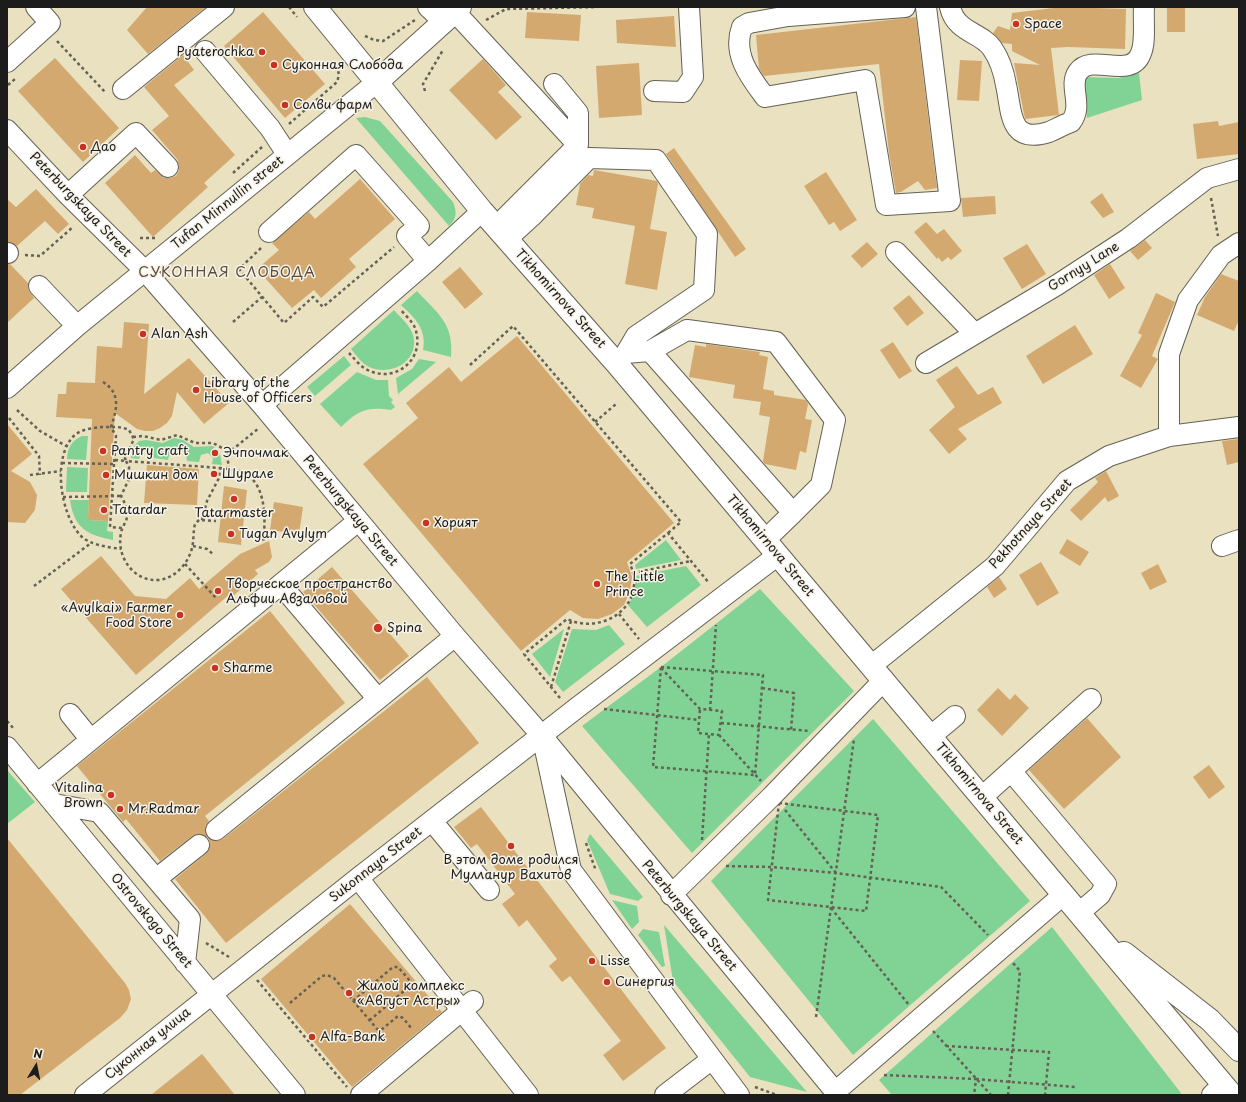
<!DOCTYPE html>
<html>
<head>
<meta charset="utf-8">
<style>
  body { margin:0 }
  #map { position:relative; width:1246px; height:1102px; overflow:hidden; background:#e9e1bf; font-family:"Playpen Sans",sans-serif }
  canvas { display:block }
  .frame { position:absolute; inset:0; border:8px solid #1c1c1c; pointer-events:none }
  .north { position:absolute; left:16px; top:1046px; width:40px; height:40px; -webkit-text-stroke:3px #f7f3e8; paint-order:stroke; rotate:10deg; font-size:11px; font-weight:700; line-height:16px; text-align:center; color:#1c1c1c }
  .north::after { content:''; display:block; margin:auto; width:14px; height:18px; background:#1c1c1c; clip-path:polygon(50% 0,100% 100%,50% 72%,0 100%) }
</style>
</head>
<body>
<div id="map">
<canvas width="1246" height="1102"></canvas>
<div class="frame"></div>
<div class="north">N</div>
</div>
<script>
const c = document.querySelector('canvas').getContext('2d');
c.lineJoin = 'round';
function fillPath(path, color) { c.fillStyle = color; c.fill(path, 'evenodd'); }
function stroke(path, color, width, dash) { c.strokeStyle = color; c.lineWidth = width; c.lineCap = dash ? 'butt' : 'round'; c.setLineDash(dash || []); c.stroke(path); }
function label(font, color, halo, rows, align = 'center') {
  c.font = font + ' "Playpen Sans",sans-serif'; c.lineWidth = 3; c.setLineDash([]); c.textBaseline = 'middle'; c.strokeStyle = halo; c.fillStyle = color; for (const [text, x, y, turn = 0] of rows) {
    c.save(); c.translate(x, y); c.rotate((+turn || 0) * Math.PI / 180); c.textAlign = isNaN(turn) ? turn : align; if (halo) c.strokeText(text, 0, 0); c.fillText(text, 0, 0); c.restore();
  }
}
const green = new Path2D(`
  M1139,73L1142,100L1087,118L1083,81L1084,77L1118,78Z
  M365,117L380,121L453,202C457,213 457,218 449,226L356,118Z
  M417,291C438,314 454,323 451,357L423,350C427,329 415,318 401,305Z
  M394,310C400,317 410,325 413,335C420,361 391,377 369,367C362,364 356,355 351,349Z
  M344,356L351,365L315,396L307,387Z
  M419,359L436,362L398,394L396,378L412,369Z
  M357,372L376,380H388L389,396L393,400L391,402L395,407L391,410C367,406 357,411 341,427L320,404Z
  M82,436H88L86,460L67,459C67,448 72,440 82,436Z
  M174,438L183,440L194,447L213,446L220,454L222,465L212,464L213,458L208,453L201,455L199,462L187,461L186,453L178,449L170,452L168,460L154,458L152,452L148,450L141,452L139,459L131,458V449L139,441L146,440L163,443Z
  M67,467L88,468L87,492H66Z
  M70,500H89L88,520L108,521L107,531L113,532V540C87,535 74,528 70,500Z
  M666,540L681,560L636,569L635,565Z
  M686,566L701,585L647,627L628,605L634,595L636,576Z
  M760,589L854,691L692,853L582,726L661,667Z
  M609,625L625,644L563,692L555,682L572,629L596,630Z
  M564,629L550,677L532,654Z
  M873,719L1030,901L853,1055L711,881Z
  M7,770L35,802L7,824Z
  M590,834L643,897L638,901L610,894L587,840Z
  M612,900L637,906L639,922L632,929Z
  M664,925L807,1092L750,1077L673,981Z
  M1052,927L1181,1093L1179,1095H892L879,1080Z
  M643,929L659,932L665,966L662,967L638,935Z`);
const building = new Path2D(`
  M147,7H206L148,54L127,30Z
  M1062,7L1126,9L1125,49L1068,47L1051,48L1059,115L1025,119L1014,63L1040,65L1012,51V44L1002,43L993,33L998,26L1010,30L1012,13Z
  M1167,7H1185V32H1167Z
  M263,12L325,84L285,118L224,46Z
  M527,12L581,15L579,41L525,38Z
  M674,16L676,47L617,43L616,20Z
  M916,17L937,188L925,190L918,181L901,192L896,193L889,153L879,64L764,76L759,69L756,35Z
  M183,55L194,70L174,85L235,155L204,183L208,187L153,237L105,183L135,155L151,173L155,170L164,178H170L176,176L179,171V165L177,159L152,130L169,116L144,87Z
  M55,58L119,128L83,162L18,91Z
  M483,59L506,85L498,92L522,117L496,140L449,90Z
  M960,60L982,61L979,101L957,100Z
  M639,63L642,115L599,118L596,66Z
  M1218,121L1219,126L1239,122V154L1197,159L1193,124Z
  M674,148L746,249L735,257L666,154Z
  M594,170L657,181L658,184L650,229L667,232L657,290L625,284L635,226L592,218L594,208L576,205L580,184L588,175L593,176Z
  M826,172L857,220L840,231L834,222L829,225L804,186Z
  M360,179L395,219L349,259L356,267L321,298L314,290L292,308L257,269L279,250L272,243L309,212L315,219Z
  M36,189L69,224L58,234L45,221L17,246L7,242V199L16,207Z
  M1102,193L1114,212L1103,218L1090,202Z
  M995,196L996,214L963,217L961,198Z
  M926,222L937,234L944,229L962,251L951,260L948,257L942,262L938,257L937,259L914,232Z
  M1145,240L1152,248L1138,260L1130,251Z
  M867,242L878,254L862,268L851,256Z
  M1027,244L1046,274L1022,289L1003,258Z
  M7,264H10L28,283V289L34,298L7,323Z
  M1110,264L1125,288L1109,299L1094,275Z
  M460,267L483,294L465,309L442,282Z
  M1221,274L1239,281V320L1234,331L1197,315L1205,297Z
  M1156,293L1175,302L1152,356L1158,359L1141,388L1120,376L1142,335L1138,333Z
  M909,295L924,313L907,326L893,308Z
  M124,322L149,324L144,394L189,358L229,403L204,424L177,392L172,416L167,423L160,428L153,431H145L137,429L115,413L108,521L88,520L92,419L56,417L58,394H66L67,382L95,383L97,346L122,348Z
  M1075,325L1093,354L1043,384L1026,356Z
  M517,336L674,523L627,562L632,577L630,591L624,605L612,614L598,619L583,618L570,610L521,651L363,464L418,418L406,403L449,367L461,382Z
  M893,342L912,371L899,379L880,350Z
  M706,344L760,352L759,355L768,357L763,389L774,391V395L806,400L808,404L805,419L812,420L806,453L800,451L796,470L765,464L763,461L770,417L759,415L761,402L733,398L735,385L689,377L695,345L706,347Z
  M957,366L978,395L993,387L1002,403L958,429L967,439L949,454L929,430L955,407L936,380Z
  M7,424L32,454L11,471L30,482L37,495L35,510L25,523L7,522Z
  M1239,439V462L1227,465L1222,441Z
  M147,465L199,469L197,505L144,503Z
  M1106,471L1119,496L1108,502L1105,497L1081,521L1070,510L1098,482L1095,478Z
  M224,486L247,490L241,545L218,542Z
  M274,502L303,507L299,534L270,530Z
  M1067,539L1089,552L1080,566L1059,553Z
  M269,541L272,557L269,562L255,570L258,574L233,596L231,593L136,675L61,589L101,556L135,596L166,599L190,578L199,589L240,554Z
  M1041,562L1059,593L1037,606L1019,575Z
  M1158,564L1167,582L1150,590L1141,573Z
  M332,567L409,656L380,680L303,592Z
  M999,577L1007,589L994,598L987,587Z
  M270,611L345,703L205,816L209,821L205,826L207,837L198,834L192,836L160,861L126,819L123,822L77,766Z
  M427,677L479,743L226,943L175,879L206,854L210,844L208,838L217,841L223,839Z
  M998,688L1010,700L1015,694L1029,708L1002,736L977,710Z
  M1087,718L1121,757L1064,809L1029,770Z
  M1209,765L1225,787L1209,799L1193,777Z
  M481,807L666,1048L623,1081L603,1055L621,1041L570,976L562,982L549,966L557,959L527,920L519,927L502,904L515,894L477,844L471,848L454,827Z
  M7,838L125,983L129,990L131,999L127,1010L120,1018L20,1095H7Z
  M350,904L442,1012L352,1087L261,979Z
  M202,1054L235,1095H151Z`);
const path = new Path2D(`
  M289,7L297,17
  M486,20L506,9L598,7
  M365,36L374,40L383,41L415,20
  M57,41L105,92
  M8,85L15,79
  M425,91L423,84L443,50
  M289,124L337,82L339,75L337,66
  M233,173L262,147
  M1211,198L1218,236
  M140,238H156
  M261,248L239,269L284,323L313,297L323,307L394,247
  M25,255L40,256L73,227
  M233,322L262,297
  M349,353C355,359 361,368 370,371C398,383 426,357 415,328C413,322 405,315 400,309
  M470,365L513,326L681,522L668,533
  M17,410L40,431L66,446
  M9,418L39,456L40,475
  M595,422L616,404
  M133,437L143,436L161,440L177,435L195,443H213L224,449L227,454L229,469
  M227,454L259,428
  M115,460L126,461L125,458L134,439L129,430C121,426 112,427 102,427C93,428 83,429 76,434C51,454 60,515 81,536C90,545 108,547 121,549
  M62,463L114,464L116,436L111,427C117,409 121,393 103,382
  M114,464L110,527L122,528
  M220,468C226,469 233,469 239,471C267,479 266,520 263,543
  M30,475L61,471
  M63,497L121,496
  M202,520L207,501L219,478L220,468L126,461L129,467V479L121,496C125,503 127,507 127,516C127,522 122,526 121,533C116,556 133,582 159,580C175,578 188,564 192,548C194,540 193,532 195,524L199,520L216,521
  M193,546L207,549L214,555
  M185,564L216,598
  M633,573L691,561
  M34,586L91,543
  M619,614L639,639
  M661,667L763,675L755,775L653,767Z
  M661,668L700,709L722,711L719,735L698,733L700,709
  M551,687L571,621
  M762,688L794,693L791,730
  M560,698L524,654L567,619C603,636 648,605 630,564L668,533L709,583
  M604,709L699,720
  M710,710L716,625
  M7,721L14,729
  M721,723L809,731
  M719,735L761,781
  M779,803L878,815L866,911L768,900Z
  M785,810L836,873
  M702,840L709,734
  M586,843L596,871
  M726,866L772,867L836,873L941,887L988,935
  M831,908L909,1005
  M206,943L229,957
  M257,980L347,1087
  M353,1001L393,967H398L411,982V985L370,1020
  M290,1003L322,976L327,975L334,978L377,1029L381,1030L398,1016L403,1018L412,1029
  M816,1017L854,739
  M933,1031L991,1095
  M946,1046L1049,1052L1045,1095
  M884,1075L976,1079L974,1095
  M976,1079L1075,1087
  M755,1087L777,1095
  M1008,1095L1020,971L1013,963`);
const minor = new Path2D(`
  M428,7L444,22
  M905,7L788,16L749,23L742,27C732,54 750,77 765,97L865,80L886,205L950,201L926,7
  M950,7C956,33 981,32 992,48C999,58 1004,73 1006,85C1012,111 1008,145 1049,132C1056,129 1063,125 1071,122C1084,105 1068,86 1078,72C1092,52 1131,81 1141,53C1146,42 1143,20 1144,7
  M455,12L578,145L496,227
  M205,51L270,128L287,154
  M7,62L50,23L36,7
  M554,84L578,113V145
  M123,89L224,7
  M654,91L683,92L693,77L689,7
  M7,130L68,195L145,271L262,405L455,636L542,736L838,1095
  M68,195L136,133L168,167
  M269,232L356,155L419,226L407,236L428,261
  M507,239L531,217L589,158L656,160L707,234L704,290L636,336L626,353L617,364
  M896,252L974,333
  M7,253H8
  M39,286L77,326
  M650,351L793,513L765,540
  M626,353L650,351L687,330L776,342L835,420L821,485L793,513
  M926,363L1057,285L1129,238L1207,178L1239,169
  M7,388L77,326L377,82
  M262,405L428,261L482,211
  M1169,436V354L1188,300L1221,255L1239,243
  M1222,546L1239,540
  M281,585L378,699L455,636
  M871,666L995,566L1067,481L1109,456L1169,436L1239,427
  M70,714L91,740
  M931,736L955,716
  M543,740L571,870L739,1095
  M7,747L295,1095
  M1011,771L1106,884L1100,895L1079,913
  M37,784L358,521
  M982,797L1091,699
  M54,804L99,812L190,919L185,963
  M432,821L489,890
  M216,830L378,699
  M358,878L528,1095
  M156,879L199,845
  M671,895L772,796L884,680
  M835,1092L1063,895
  M85,1095L358,878L578,707L778,555
  M361,1095L473,1001
  M665,1095L712,1059
  M1212,1095L1223,1085`);
const major = new Path2D(`
  M315,7L482,211L617,364L1232,1095
  M377,82L460,7
  M1124,953L1210,1020L1239,1050`);
const markers = [
  [1016,24,4,"#c8321e"],
  [262,52,4,"#c8321e"],
  [274,65,4,"#c8321e"],
  [285,105,4,"#c8321e"],
  [83,147,4,"#c8321e"],
  [143,334,4,"#c8321e"],
  [196,390,4,"#c8321e"],
  [103,451,4,"#c8321e"],
  [215,453,4,"#c8321e"],
  [214,474,4,"#c8321e"],
  [106,475,4,"#c8321e"],
  [234,499,4,"#c8321e"],
  [104,510,4,"#c8321e"],
  [426,523,4,"#c8321e"],
  [231,534,4,"#c8321e"],
  [597,584,4,"#c8321e"],
  [218,591,4,"#c8321e"],
  [180,615,4,"#c8321e"],
  [378,628,5,"#c8321e"],
  [215,668,4,"#c8321e"],
  [111,795,4,"#c8321e"],
  [120,809,4,"#c8321e"],
  [511,846,4,"#c8321e"],
  [592,961,4,"#c8321e"],
  [607,982,4,"#c8321e"],
  [349,993,4,"#c8321e"],
  [312,1037,4,"#c8321e"]
];
const poiNames = [
  ["Space",1024,24],
  ["Pyaterochka",254,52,"right"],
  ["Суконная Слобода",282,65],
  ["Солви фарм",293,105],
  ["Дао",91,147],
  ["Alan Ash",151,334],
  ["Library of the",204,383],
  ["House of Officers",204,398],
  ["Pantry craft",111,451],
  ["Эчпочмак",223,453],
  ["Шурале",222,474],
  ["Мишкин дом",114,475],
  ["Tatardar",112,510],
  ["Tatarmaster",234,513,"center"],
  ["Хорият",434,523],
  ["Tugan Avylym",239,534],
  ["The Little",605,577],
  ["Prince",605,592],
  ["Творческое пространство",226,584],
  ["Альфии Авзаловой",226,599],
  ["«Avylkai» Farmer",172,608,"right"],
  ["Food Store",172,623,"right"],
  ["Spina",387,628],
  ["Sharme",223,668],
  ["Vitalina",103,788,"right"],
  ["Brown",103,803,"right"],
  ["Mr.Radmar",128,809],
  ["В этом доме родился",511,860,"center"],
  ["Мулланур Вахитов",511,875,"center"],
  ["Lisse",600,961],
  ["Синергия",615,982],
  ["Жилой комплекс",357,986],
  ["«Август Астры»",357,1001],
  ["Alfa-Bank",320,1037]
];
const streetNames = [
  ["Tufan Minnullin street",228,203,-39],
  ["Peterburgskaya Street",80,205,46],
  ["Gornyy Lane",1084,267,-32],
  ["Tikhomirnova Street",560,299,48],
  ["Peterburgskaya Street",350,511,50],
  ["Pekhotnaya Street",1031,524,-48],
  ["Tikhomirnova Street",770,546,50],
  ["Tikhomirnova Street",979,794,50],
  ["Sukonnaya Street",376,865,-38],
  ["Peterburgskaya Street",689,916,50],
  ["Ostrovskogo Street",151,921,50],
  ["Суконная улица",148,1044,-39]
];
const neighbourhoodNames = [
  ["СУКОННАЯ СЛОБОДА",227,273]
];
fillPath(green, '#81d395');
fillPath(building, '#d3a970');
stroke(minor, '#646155', 22);
stroke(major, '#646155', 24);
stroke(path, '#646155', 2.5, [3, 3]);
stroke(minor, '#fff', 20);
stroke(major, '#fff', 22);
for (const [x, y, r, color] of markers) { const dot = new Path2D(); dot.arc(x, y, r, 0, 2 * Math.PI); c.fillStyle = color; c.fill(dot); stroke(dot, '#f7f3e8', 1.5); }
label('13px', '#1c1c1c', '#f7f3e8', poiNames, 'left');
label('13px', '#1c1c1c', '#f7f3e8', streetNames);
c.letterSpacing = '1px';
label('14px', '#5c4d39', '#f7f3e8', neighbourhoodNames);
c.letterSpacing = '0px';
</script>
</body>
</html>
